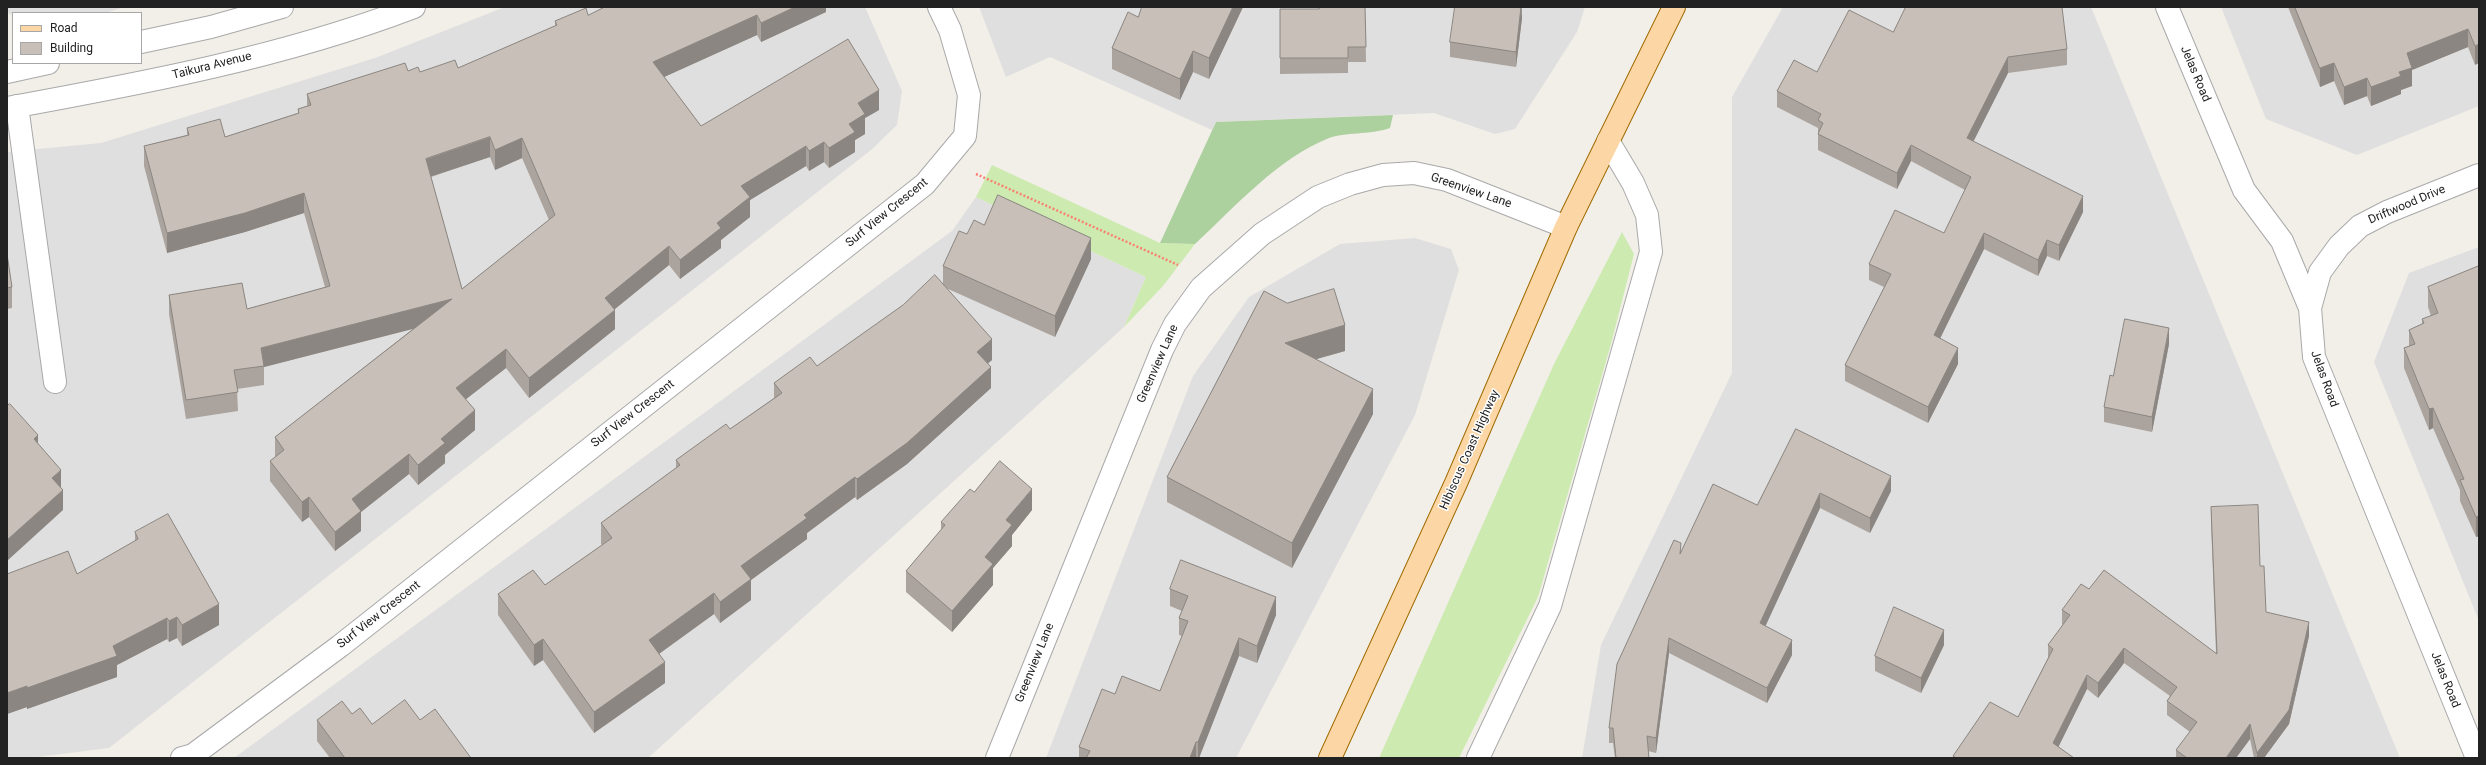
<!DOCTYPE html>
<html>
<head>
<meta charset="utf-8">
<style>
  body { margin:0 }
  #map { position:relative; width:2486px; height:765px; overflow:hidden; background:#f2efe9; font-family:Roboto,sans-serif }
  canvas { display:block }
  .frame { position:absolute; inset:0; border:8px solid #222; pointer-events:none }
  .legend { position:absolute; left:12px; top:12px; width:130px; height:52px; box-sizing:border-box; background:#fff; border:1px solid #a7a7a7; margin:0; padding:5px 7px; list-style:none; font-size:12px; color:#222 }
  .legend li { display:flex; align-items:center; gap:8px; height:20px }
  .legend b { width:20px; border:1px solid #a7a7a7 }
</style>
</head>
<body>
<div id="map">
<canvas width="2486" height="765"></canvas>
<div class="frame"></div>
<ul class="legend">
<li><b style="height:5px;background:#fcd6a4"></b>Road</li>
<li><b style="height:11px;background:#c7bfb8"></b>Building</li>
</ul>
</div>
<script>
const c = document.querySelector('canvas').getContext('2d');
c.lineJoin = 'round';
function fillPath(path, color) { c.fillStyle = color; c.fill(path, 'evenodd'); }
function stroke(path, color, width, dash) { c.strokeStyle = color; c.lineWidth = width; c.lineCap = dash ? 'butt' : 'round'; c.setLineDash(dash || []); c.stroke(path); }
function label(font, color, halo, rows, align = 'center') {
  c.font = font + ' Roboto,sans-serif'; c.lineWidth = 3; c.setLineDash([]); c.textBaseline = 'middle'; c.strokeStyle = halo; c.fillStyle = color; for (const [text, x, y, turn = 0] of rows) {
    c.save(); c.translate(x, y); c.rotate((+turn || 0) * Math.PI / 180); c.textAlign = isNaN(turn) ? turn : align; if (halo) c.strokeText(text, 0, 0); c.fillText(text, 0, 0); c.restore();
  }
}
const residential = new Path2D(`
  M7,7H125L105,13H13V15L7,13Z
  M505,7H865L902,91L897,125L871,150L109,748L30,758H7V152L101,143L375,58Z
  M979,7H1585L1577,32L1515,129L1495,134L1434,113L1216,122L1212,130L1050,57L1006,77Z
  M1783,7H2091L2400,758H1582L1601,645L1732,373V97Z
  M2221,7H2479V106L2357,155L2266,119Z
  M976,197L1146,277L1124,327L648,758H234L952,231Z
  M1415,238L1451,249L1459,270L1415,415L1236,758H1046L1193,376L1249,297L1340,244Z
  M2479,247V621L2374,362L2409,273Z`);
const grass = new Path2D(`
  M992,165L1160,243L1195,244L1163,286L1124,327L1146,277L976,197Z
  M1622,232L1634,254L1611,344L1538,597L1459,758H1379L1554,364Z`);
const forest = new Path2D(`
  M1393,115L1390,128C1370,135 1344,132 1329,138C1277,159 1236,206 1195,244L1160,243L1216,122Z`);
const path = new Path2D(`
  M976,174L1178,265`);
const minor = new Path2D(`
  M2167,7L2244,190L2282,241L2310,308L2314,357L2477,758
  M141,42L211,27L282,7
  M7,72L48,63
  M17,106L55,382
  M7,108C144,83 283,57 414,7
  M2310,308L2320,272L2339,246L2360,226L2387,212L2479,175
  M182,758L193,755L340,646L925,184L965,136L969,95L950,30L939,7
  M997,758L1162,350L1175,324L1201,288L1262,234L1318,197L1350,184L1383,175L1414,173L1447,180L1566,227
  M1478,758L1550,606L1651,252L1647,215L1633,183L1608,141`);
const primary = new Path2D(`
  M1330,758L1456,483L1566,227L1674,7`);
const wall = new Path2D(`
  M826,7V12L761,42L757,35L664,77L701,126L879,110L865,118V134L855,140V152L829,168L824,162L809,171L806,166L750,200V217L721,240V248L680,279L669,265L615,309V329L529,398L506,368L466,399L475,430L445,455V463L418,485L409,474L361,512V531L335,551L309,517L302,522L270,481V461L275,457V437L414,328L264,367V385L237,389L238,411L186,419L169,314V295L247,309L325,287L304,213L245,232L167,253L144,166V146L187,135V128L225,137L298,113V109L307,106V94L408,71L420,72L458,68L555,26V21L588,15ZM490,157L495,170L522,158L549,220L462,289L431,177Z
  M1243,7L1209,79L1193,72L1180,100L1112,69V48L1138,17Z
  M1365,7L1366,62H1348V73L1280,74V9H1319Z
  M1522,7V18L1516,67L1450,57V42Z
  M2288,7H2479L2475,65L2468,47L2412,70V86L2401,90V94L2371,106L2367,96L2344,105L2334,81L2320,87Z
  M1893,32L2067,49V65L2008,73L1973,142L2083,212L2059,261L2047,256L2038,276L1984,249L1940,338L1958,364L1928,423L1845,381V365L1884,287L1869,280V264L1944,233L1965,190L1911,161L1897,189L1818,150V128L1777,107V91L1817,72Z
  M984,225L1091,259L1055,337L946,288L992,360L988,363L991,388L907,464L857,500L855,497L807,533V539L751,580V600L720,623L714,614L659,654L665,683L594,733L543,660L534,666L498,615V594L545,585L602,545L601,544V523L676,468V460L730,429L774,398V383L817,366L943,285V266L967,234Z
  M7,254L12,287V308L7,309Z
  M2479,266V536L2476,537L2460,501V490L2433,428L2429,430L2404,368V348L2409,346V330L2422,324V319L2431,316L2428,307V287Z
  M1264,291L1345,351L1316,359L1373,414L1292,568L1167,502V477Z
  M2169,344L2152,432L2104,422V407L2113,376Z
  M1796,429L1891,491L1870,533L1820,508L1765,626L1792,655L1767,703L1669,653L1656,753L1648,751L1649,758H1615L1613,743H1609V728L1681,551L1757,505Z
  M974,492L1032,510L1012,535V546L993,568V585L952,632L906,592V571L941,530V522Z
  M2211,507L2260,566L2266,612L2309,636L2289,724L2264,758H2254L2250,739L2236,758H2176V750L2190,732L2167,715V701L2170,696L2124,663L2098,698L2087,689L2058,747L2074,758H1953V756L2018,717L2048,658V645L2063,625L2062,624V610L2089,589L2216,653L2211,521Z
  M135,532L219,625L182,646L177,638L169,642L167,639L117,665V677L27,709V707L7,714L77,574L135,541Z
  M1170,589L1276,615L1257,663L1239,656L1199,758H1079V747L1115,694L1160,691L1182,636L1179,635V618L1182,611L1170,606Z
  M1944,645L1921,693L1875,671V656Z
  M352,714L372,724L420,720L471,758H330L317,741V720Z`);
const shadedWall = new Path2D(`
  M795,7H826V12L761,42V23Z
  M1233,7H1243L1209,79V58Z
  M1521,7L1522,18L1516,67V52Z
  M757,15V35L653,82V62Z
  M2468,29V47L2412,70V86L2401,90V94L2371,106V87L2407,53Z
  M2479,44V63L2475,65V46Z
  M1193,51V72L1180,100V79Z
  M2008,57V73L1967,154V138Z
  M2334,63V81L2320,87V68Z
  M2367,78V96L2344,105V87Z
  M879,90V110L865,118V134L855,140V152L829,168V148L849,124L858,103Z
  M490,137V157L426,178V159Z
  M522,138V158L495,170V150Z
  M824,142V162L809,171V151Z
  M1911,145V161L1897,189V173Z
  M806,146V166L750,200V217L721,240V248L680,279V260L741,186Z
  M304,193V213L245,232L167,253V233Z
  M2083,196V212L2059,261V245Z
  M1984,233V249L1934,351V335Z
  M1091,238V259L1055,337V316Z
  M2047,240V256L2038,276V260Z
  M669,246V265L605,317V298Z
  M452,299V319L264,367L261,348Z
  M615,310V329L529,398V378Z
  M1345,325V351L1285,368V343Z
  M2169,328V344L2152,432V417Z
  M992,339V360L977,373V352Z
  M1958,348V364L1928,423V407Z
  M506,349V368L456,407V388Z
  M991,367V388L907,464L857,500V479Z
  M1373,389V414L1292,568V543Z
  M2433,408V428L2429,430V409Z
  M475,410V430L445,455V463L418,485V465L441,439Z
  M38,435V456L34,439Z
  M409,454V474L361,512V531L335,551V532L352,499Z
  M61,470V491L52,478Z
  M1891,476V491L1870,533V518Z
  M855,477V497L807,533V539L751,580V600L720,623V602L741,566L804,515Z
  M1032,489V510L1012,535V546L993,568V585L952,632V611L1006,520Z
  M63,490V510L7,561V540Z
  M1820,493V508L1760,638V623Z
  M309,497V517L302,522V502Z
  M2479,516V536L2476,537V517Z
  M714,593V614L649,661V640Z
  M1276,597V615L1257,663V646Z
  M219,604V625L182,646V625Z
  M177,617V638L169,642V621Z
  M167,618V639L117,665V677L27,709V688L113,646Z
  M2309,622V636L2289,724L2264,758H2257V753Z
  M1944,630V645L1921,693V678Z
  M1239,638V656L1199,758H1198V742Z
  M1669,638V653L1656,753V738Z
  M543,639V660L534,666V645Z
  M1792,640V655L1767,703V688Z
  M2124,648V663L2098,698V683Z
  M665,662V683L594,733V712Z
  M2087,675V689L2053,758V743Z
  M27,686V707L7,714V693Z
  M2250,724V739L2236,758H2226Z
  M1196,742V758H1190Z`);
const building = new Path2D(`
  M605,7H795L761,23L757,15L653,62L701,126L848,39L879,90L858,103L865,114L849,124L855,132L829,148L824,142L809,151L806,146L741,186L750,197L717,223L721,228L680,260L669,246L605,298L615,310L529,378L506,349L456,388L475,410L441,439L445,443L418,465L409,454L352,499L361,511L335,532L309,497L302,502L270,461L284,450L275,437L452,299L261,348L264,366L234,370L238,392L186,400L169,295L242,283L247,309L330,286L304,193L245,213L167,233L144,146L189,135L187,128L220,119L225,137L299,113L298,109L311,105L307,94L405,63L408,71L418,67L420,72L455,60L458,68L557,25L555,21L586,8L588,15ZM490,137L495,150L522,138L555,215L462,289L426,159Z
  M1142,7H1233L1209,58L1193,51L1180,79L1112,48L1128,12L1138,17Z
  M1319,7H1365L1366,47H1348V58H1280V9H1319Z
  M1455,7H1521L1516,52L1450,42Z
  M1906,7H2062L2067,49L2008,57L1967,138L2083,196L2059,245L2047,240L2038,260L1984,233L1934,335L1958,348L1928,407L1845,365L1891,274L1869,264L1895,210L1944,233L1971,177L1911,145L1897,173L1818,134L1823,123L1818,120L1821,114L1777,91L1794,60L1817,72L1849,10L1893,32Z
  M2295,7H2479V44L2475,46L2468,29L2407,53L2412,68L2399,72L2401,76L2371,87L2367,78L2344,87L2334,63L2320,68Z
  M998,195L1091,238L1055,316L943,266L959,231L967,234L974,220L984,225Z
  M7,254L12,287L7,288Z
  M2479,266V516L2476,517L2460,480L2464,479L2433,408L2429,409L2404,348L2415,344L2409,330L2424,323L2422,319L2438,313L2428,287Z
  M935,275L992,339L977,352L991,367L907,443L857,479L855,477L804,515L807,518L741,566L751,579L720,602L714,593L649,640L665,662L594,712L543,639L534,645L498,594L533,570L545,585L612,538L601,523L680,465L676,460L726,424L730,429L782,393L774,383L810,357L817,366L903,305Z
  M1334,289L1345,325L1285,343L1373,389L1292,543L1167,477L1264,291L1287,303Z
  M2125,319L2169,328L2152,417L2104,407L2110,375L2113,376Z
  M10,404L38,435L34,439L61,470L52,478L63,490L7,540V406Z
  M1796,429L1891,476L1870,518L1820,493L1760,623L1792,640L1767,688L1669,638L1656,738L1647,736L1649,758H1616L1613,728H1609L1617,664L1674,540L1681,543L1680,554L1713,484L1757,505Z
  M1000,461L1032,489L1006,520L1012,525L985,557L993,564L952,611L906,571L945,525L941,522L970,489L974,492Z
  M2258,505L2260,566H2264L2266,612L2309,622L2289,710L2257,753L2250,724L2226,758H2187L2176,750L2197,722L2167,701L2177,687L2124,648L2098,683L2087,675L2053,743L2074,758H1956L1953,756L1990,702L2018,717L2053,649L2048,645L2070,615L2062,610L2081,584L2089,589L2104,570L2217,654L2211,507Z
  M168,514L219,604L182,625L177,617L169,621L167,618L113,646L117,656L27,688V686L7,693V574L68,551L77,574L138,539L135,532Z
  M1181,560L1276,597L1257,646L1239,638L1198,742H1196L1190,758H1086L1090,751L1079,747L1102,689L1115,694L1122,676L1160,691L1188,621L1179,618L1188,596L1170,589Z
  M1894,607L1944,630L1921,678L1875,656Z
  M405,700L420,720L435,709L471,758H345L317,720L342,701L352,714L360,708L372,724Z`);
const streetNames = [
  ["Taikura Avenue",212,66,-14],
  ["Jelas Road",2195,74,67],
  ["Greenview Lane",1471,191,19],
  ["Driftwood Drive",2407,205,-23],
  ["Surf View Crescent",887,213,-39],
  ["Greenview Lane",1158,364,-66],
  ["Jelas Road",2324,379,70],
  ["Surf View Crescent",633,414,-38],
  ["Hibiscus Coast Highway",1470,450,-66],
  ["Surf View Crescent",379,615,-38],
  ["Greenview Lane",1035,663,-68],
  ["Jelas Road",2445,680,68]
];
fillPath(residential, '#e0dfdf');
fillPath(grass, '#cdebb0');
fillPath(forest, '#add19e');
stroke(minor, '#a9a9a9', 24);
stroke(primary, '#a06b00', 24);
stroke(path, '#fa8072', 2.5, [2, 2]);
stroke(minor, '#fff', 22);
stroke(primary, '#fcd6a4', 22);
fillPath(wall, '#aba49e');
fillPath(shadedWall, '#8b8681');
fillPath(building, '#c7bfb8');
stroke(building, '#8b8681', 1);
label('12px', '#222', '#fff', streetNames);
</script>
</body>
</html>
